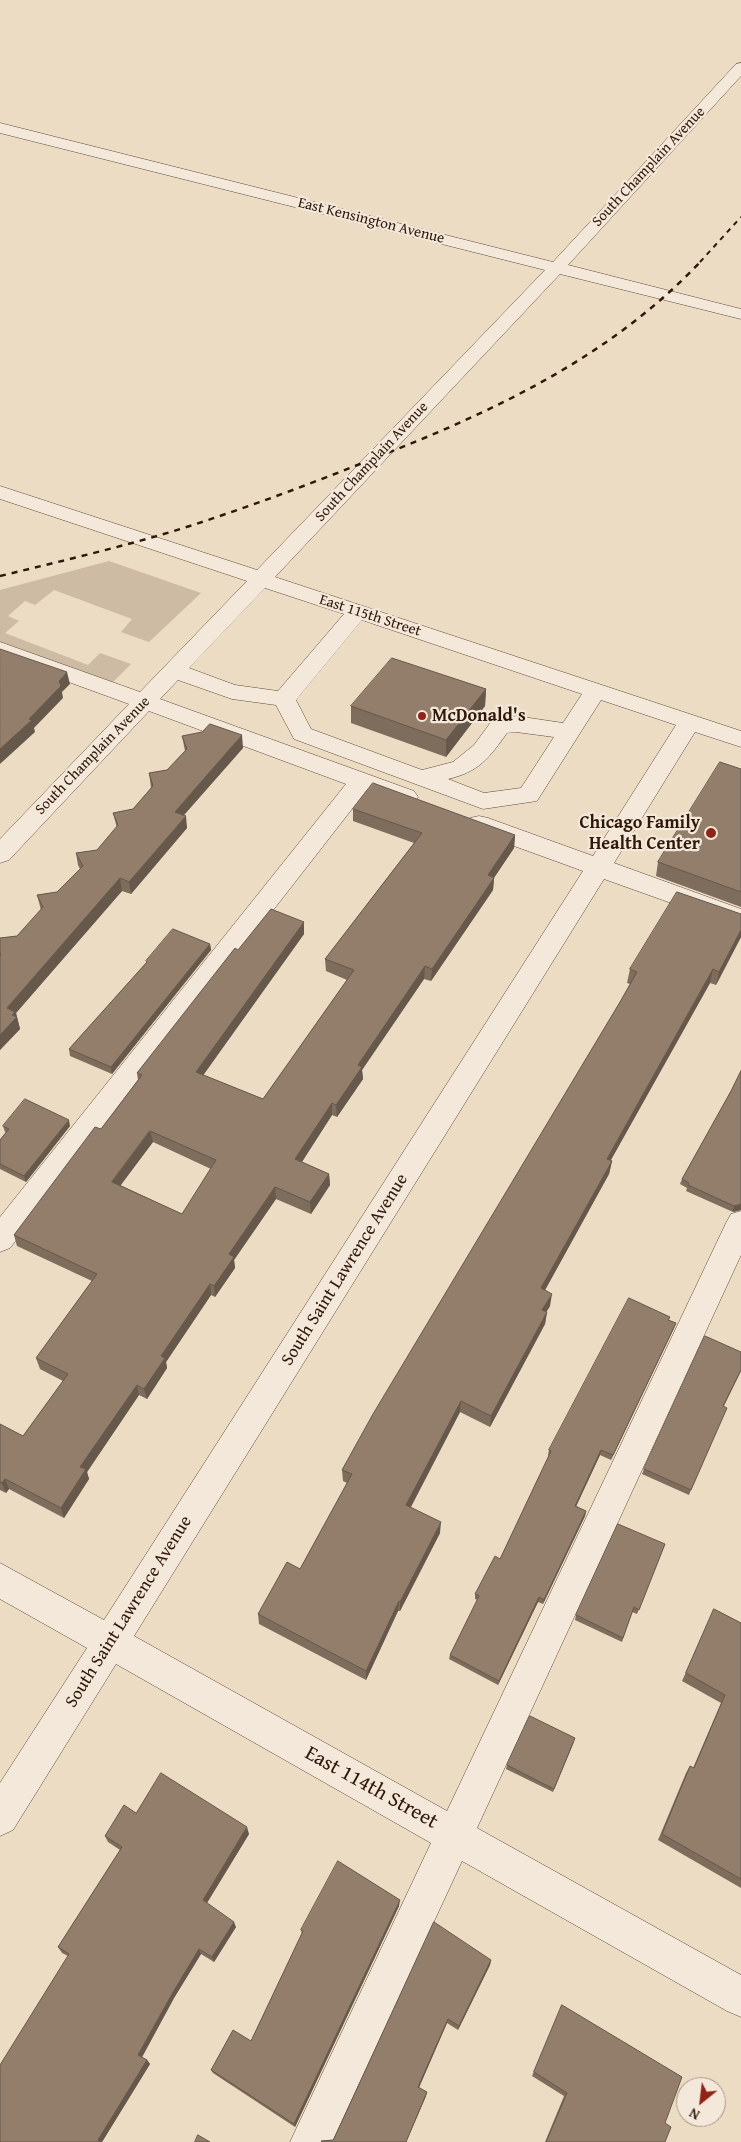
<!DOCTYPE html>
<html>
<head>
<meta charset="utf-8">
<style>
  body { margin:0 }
  #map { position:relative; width:741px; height:2142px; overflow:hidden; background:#eddcc4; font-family:"Gentium Book Plus",serif }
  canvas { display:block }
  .north { position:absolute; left:676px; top:2077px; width:50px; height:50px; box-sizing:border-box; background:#f3e8d9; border:1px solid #a59586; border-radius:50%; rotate:209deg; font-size:14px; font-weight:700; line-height:20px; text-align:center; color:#2f180a }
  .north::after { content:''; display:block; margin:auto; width:18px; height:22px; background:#8f2418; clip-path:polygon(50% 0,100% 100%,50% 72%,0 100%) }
</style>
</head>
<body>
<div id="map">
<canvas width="741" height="2142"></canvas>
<div class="north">N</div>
</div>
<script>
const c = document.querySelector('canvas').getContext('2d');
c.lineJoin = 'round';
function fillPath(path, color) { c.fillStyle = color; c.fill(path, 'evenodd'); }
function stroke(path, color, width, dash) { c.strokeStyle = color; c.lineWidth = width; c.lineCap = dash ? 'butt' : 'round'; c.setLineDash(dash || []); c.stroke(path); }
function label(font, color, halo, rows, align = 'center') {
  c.font = font + ' "Gentium Book Plus",serif'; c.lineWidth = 4.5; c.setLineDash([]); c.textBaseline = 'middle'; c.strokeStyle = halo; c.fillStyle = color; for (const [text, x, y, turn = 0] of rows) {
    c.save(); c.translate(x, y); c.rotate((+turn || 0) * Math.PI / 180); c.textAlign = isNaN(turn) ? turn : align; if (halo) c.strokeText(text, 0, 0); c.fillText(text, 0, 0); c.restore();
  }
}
const green = new Path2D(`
  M109,561L201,593L149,642L121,632L132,619L54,590L35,605L25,601L8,616L19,621L5,633L88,665L100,653L131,664L110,685L0,644V590Z`);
const minor = new Path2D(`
  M741,63V76L568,265L741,309V319L560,274L275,577L741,731V747L695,732L614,863L741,909V928L604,879L134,1636L447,1811L726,1223L731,1214L741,1211V1255L477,1828L741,1975V2017L727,2011L462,1861L332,2142H290L431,1843L116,1664L13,1830L0,1836V1783L87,1648L0,1599V1563L104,1620L583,871L470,830L467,824L470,818L479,816L488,818L593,856L676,725L601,700L537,801L483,809L294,739L276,705L232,699L178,680L160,699L414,791L418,797L414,803L406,805L366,791L10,1248L0,1252V1217L346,784L149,711L9,860L0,863V839L129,704L0,657V642L140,692L247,581L0,499V486L257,570L545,270L0,133V123L553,262L736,64ZM265,588L344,614L278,691L235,685L189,668ZM362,620L582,694L563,723L516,716L491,722L474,745L453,762L422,770L311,729L296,700ZM516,732L554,737L521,788L484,793L448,779C479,772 489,758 507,733Z`);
const railFar1 = new Path2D(`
  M700,262L741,217`);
const rail = new Path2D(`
  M0,576C58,562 117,548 174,531C244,509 313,483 380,456C499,409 613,355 702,260`);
const wall = new Path2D(`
  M486,689L485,706L446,757L351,723V706Z
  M182,736L243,748L184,815L187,828L131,894L122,891L16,1013L20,1029L0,1050V938L17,936L41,910L37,895L57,892L80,869L78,865L76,853L97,850L117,828L113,813L133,809L151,788L149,773L167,770L185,751Z
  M741,769V907L656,876L658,862Z
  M353,809L515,835L514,848L494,878L493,890L431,981L424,979L362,1070L363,1079L337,1117L332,1115L302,1162L329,1174L330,1185L311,1214L276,1199L234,1260L235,1268L215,1297L211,1295L166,1362L167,1368L147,1399L139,1395L87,1472L89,1479L64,1518L9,1489L6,1493L0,1490V1424L23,1436L63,1381L40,1369L36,1358L92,1281L17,1246L14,1235L101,1129L138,1080L137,1073L238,950L304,922V934L203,1075L263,1099L347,980L326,971L325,959L414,843L353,821ZM153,1142L211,1169L182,1214L120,1185Z
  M741,914V937L716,985L710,983L611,1160L612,1161L609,1174L545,1290L550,1306L546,1312H547L545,1324L490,1427L460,1412L411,1507L440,1533L400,1611H398L366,1680L259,1624L258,1614L300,1569L347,1483L343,1481L342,1470L620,1002L630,984L627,983L630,969Z
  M210,944L211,950L112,1074L70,1056L69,1049L146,963V961Z
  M741,1071V1210L733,1212L686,1191L687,1188L680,1184L682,1179L731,1091Z
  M3,1126H70L26,1182L0,1169V1140L6,1132H5Z
  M670,1317L669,1320L676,1323L674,1328L611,1460L600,1455L576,1506L586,1511L585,1516L543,1604L538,1602L498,1685L449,1659L450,1655L478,1600L475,1599V1594L500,1559L549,1456L548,1455L549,1450Z
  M741,1371L724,1406L689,1495L642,1474L644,1469Z
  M665,1544L637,1614L632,1612L622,1642L575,1620L576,1615Z
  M714,1609L741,1623V1888L658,1840L686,1773L690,1766L693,1768L721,1703L682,1681Z
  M574,1742L553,1792L506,1769L507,1765Z
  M136,1813L249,1834L207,1903L236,1927L214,1962L201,1954L174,1998L142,2057L147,2060L150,2064L102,2142H0L68,1956L62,1953L58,1947L120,1850L108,1842L105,1836Z
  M399,1906L295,2127L213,2073L211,2070L251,2041L302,1934L301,1930Z
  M491,1960L490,1965L458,2030L447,2023L419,2087L426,2096L406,2142H322L321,2141L333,2140Z
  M562,2005L665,2123V2142H545L564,2096L532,2076Z`);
const shadedWall = new Path2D(`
  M67,672L70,684L62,692L63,698L34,728L35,732L0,764V749L29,719L59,681Z
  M486,689L485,706L446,757V740Z
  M242,735L243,748L176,824L175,812Z
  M186,816L187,828L131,894L129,882Z
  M515,835L514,848L487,888L488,875Z
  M120,878L122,891L16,1013L20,1029L0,1050V1035L7,1008Z
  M494,878L493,890L431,981L432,969Z
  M304,922V934L197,1084L196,1072Z
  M741,930V937L716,985L719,972Z
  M210,944L211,950L112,1074L111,1067Z
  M425,966L424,979L362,1070L363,1079L337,1117L336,1105L358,1065Z
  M713,969L710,983L604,1172L607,1159Z
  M332,1103V1115L296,1171L295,1159Z
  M69,1120L70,1126L26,1182L24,1176Z
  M150,1131L153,1142L115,1193L112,1182Z
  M612,1161L609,1174L539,1301L541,1288Z
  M329,1174L330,1185L311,1214L310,1202Z
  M275,1187L276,1199L234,1260L235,1268L215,1297L214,1286L229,1254Z
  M741,1204V1210L733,1212L734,1206Z
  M210,1284L211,1295L166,1362L167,1368L147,1399L144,1389L161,1356Z
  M552,1294L550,1306L540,1322L542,1310Z
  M547,1312L545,1324L490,1427L491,1416Z
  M676,1323L674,1328L611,1460L613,1455Z
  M137,1385L139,1395L87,1472L89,1479L64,1518L61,1508L80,1467Z
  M461,1401L460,1412L406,1516V1505Z
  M601,1450L600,1455L574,1511L575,1506Z
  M5,1479L9,1489L6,1493L2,1483Z
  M586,1511L585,1516L543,1604L544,1600Z
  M441,1522L440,1533L400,1611V1602Z
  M539,1597L538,1602L498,1685L499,1681Z
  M399,1601L398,1611L366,1680V1671Z
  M247,1827L249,1834L205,1906L203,1900Z
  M400,1900L399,1906L295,2127L294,2124Z
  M234,1922L236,1927L214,1962L212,1957Z
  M199,1949L201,1954L174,1998L141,2059L138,2055L172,1994Z
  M491,1960L490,1965L458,2030L459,2026Z
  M448,2019L447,2023L418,2090V2087Z
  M147,2060L150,2064L102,2142H100L98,2140Z
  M427,2092L426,2096L406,2142Z`);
const building = new Path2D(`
  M0,649L67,672L59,681L61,686L29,719L32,720L0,749Z
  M392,658L486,689L446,740L351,706Z
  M210,724L242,735L175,812L186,816L129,882L120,878L7,1008L15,1012L12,1015L17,1017L0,1035V956L1,955L0,952V938L17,936L43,907L37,895L57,892L83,866L76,853L97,850L118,825L113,813L133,809L153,786L149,773L167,770L187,749L182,736L202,732Z
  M720,762L741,769V892L658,862Z
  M373,783L515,835L488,875L494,878L432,969L425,966L358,1065L362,1067L336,1105L332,1103L295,1159L329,1174L310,1202L275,1187L229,1254L234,1257L214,1286L210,1284L161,1356L165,1358L144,1389L137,1385L80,1467L86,1469L61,1508L5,1479L2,1483L0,1482V1424L23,1436L68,1374L36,1358L97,1274L14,1235L95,1127L101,1129L142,1075L137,1073L235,948L238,950L271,909L304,922L196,1072L263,1099L354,970L325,959L422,833L353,809ZM150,1131L216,1160L182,1214L112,1182Z
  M677,892L741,914V930L719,972L713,969L607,1159L612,1161L541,1288L552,1294L542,1310L547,1312L491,1416L461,1401L406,1505L441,1522L400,1602L399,1601L366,1671L258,1614L287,1562L300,1569L352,1474L342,1470L373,1414L620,1002L637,972L630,969Z
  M173,929L210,944L111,1067L69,1049L147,962L146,961Z
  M741,1071V1204L734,1206L688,1185L689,1183L682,1179L731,1091Z
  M25,1099L69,1120L24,1176L0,1164V1140L9,1129L3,1126Z
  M629,1298L670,1317L668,1320L676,1323L613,1455L601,1450L575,1506L586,1511L544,1600L539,1597L499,1681L450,1655L479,1596L475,1594L495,1556L500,1559L551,1451L549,1450Z
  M705,1336L741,1352V1370L723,1406L727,1408L691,1490L644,1469Z
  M618,1524L665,1544L639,1610L634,1607L623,1638L576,1615Z
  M714,1609L741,1623V1879L662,1834L690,1766L694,1768L725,1695L686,1673Z
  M530,1716L575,1738L554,1789L507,1765Z
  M161,1773L247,1827L203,1900L234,1922L212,1957L199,1949L172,1994L138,2055L147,2060L98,2140L100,2142H0V2065L69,1954L58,1947L122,1847L105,1836L124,1805L136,1813Z
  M338,1861L400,1900L294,2124L211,2070L233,2030L251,2041L303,1931L301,1930Z
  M434,1922L491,1960L459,2026L448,2019L418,2087L427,2092L406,2142H323L321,2141L333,2140Z
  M562,2005L682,2077L665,2123L671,2127L665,2142H546L567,2093L534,2072Z
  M198,2135L210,2142H195Z`);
const markers = [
  [422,716,5,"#8f2418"],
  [711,833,6,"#8f2418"]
];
const farStreetnames = [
  ["South Champlain Avenue",649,167,-47],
  ["East Kensington Avenue",371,221,14],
  ["South Champlain Avenue",372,462,-47],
  ["East 115th Street",370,616,18],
  ["South Champlain Avenue",93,756,-46]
];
const poiNames = [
  ["McDonald's",432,716],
  ["Chicago Family",700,823,"right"],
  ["Health Center",700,844,"right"]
];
const streetNames = [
  ["South Saint Lawrence Avenue",345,1270,-58],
  ["South Saint Lawrence Avenue",129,1612,-58]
];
const nearStreetnames = [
  ["East 114th Street",371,1788,29]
];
fillPath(green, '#cdbba4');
stroke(minor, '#5e4938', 1);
fillPath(minor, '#f3e8d9');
stroke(railFar1, '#2f180a', 2, [5, 5]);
stroke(rail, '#2f180a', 2.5, [6, 6]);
fillPath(wall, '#7e6c5c');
fillPath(shadedWall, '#66584b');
fillPath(building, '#927e6b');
stroke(building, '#66584b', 1);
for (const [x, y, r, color] of markers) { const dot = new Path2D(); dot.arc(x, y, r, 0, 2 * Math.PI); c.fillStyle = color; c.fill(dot); stroke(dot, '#f3e8d9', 2); }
label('15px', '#2f180a', '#f3e8d9', farStreetnames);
label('bold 18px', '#2f180a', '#f3e8d9', poiNames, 'left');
label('18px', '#2f180a', '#f3e8d9', streetNames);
label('21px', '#2f180a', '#f3e8d9', nearStreetnames);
</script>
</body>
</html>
